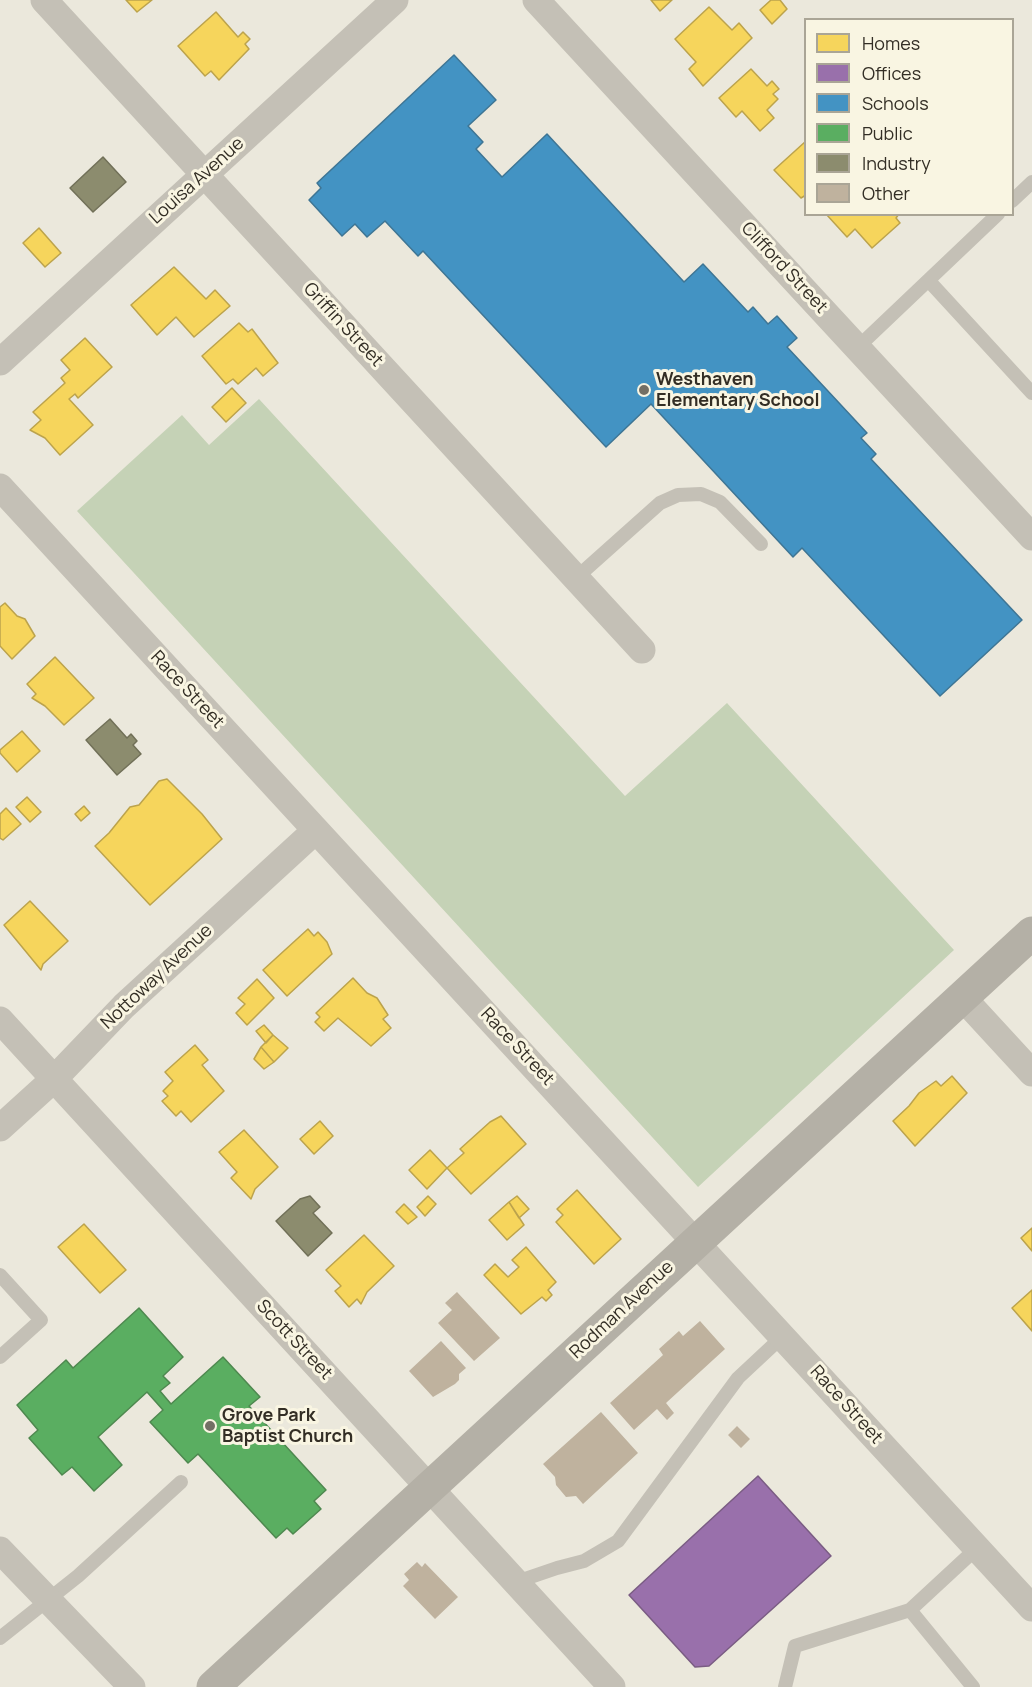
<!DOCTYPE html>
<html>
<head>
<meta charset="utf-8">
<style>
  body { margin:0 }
  #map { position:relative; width:1032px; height:1687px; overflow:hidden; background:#ebe8dc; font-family:Manrope,sans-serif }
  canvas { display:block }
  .legend { position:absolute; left:804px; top:18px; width:210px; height:198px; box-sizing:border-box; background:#f9f5e2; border:2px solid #aaa596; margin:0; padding:8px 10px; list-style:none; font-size:18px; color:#332e25 }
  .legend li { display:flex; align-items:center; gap:12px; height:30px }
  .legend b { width:30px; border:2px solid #aaa596 }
</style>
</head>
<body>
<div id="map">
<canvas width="1032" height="1687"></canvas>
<ul class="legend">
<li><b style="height:16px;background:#f6d55c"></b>Homes</li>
<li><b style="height:16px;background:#9970ab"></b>Offices</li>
<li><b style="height:16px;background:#4393c3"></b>Schools</li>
<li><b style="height:16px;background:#5aae61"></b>Public</li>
<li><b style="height:16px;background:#8c8c6e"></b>Industry</li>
<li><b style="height:16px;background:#bfb29e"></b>Other</li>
</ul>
</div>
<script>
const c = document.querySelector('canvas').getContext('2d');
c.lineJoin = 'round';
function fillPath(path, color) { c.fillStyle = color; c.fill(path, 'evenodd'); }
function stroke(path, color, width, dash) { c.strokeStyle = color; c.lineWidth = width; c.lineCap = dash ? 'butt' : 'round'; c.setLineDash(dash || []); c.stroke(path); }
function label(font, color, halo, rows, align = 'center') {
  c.font = font + ' Manrope,sans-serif'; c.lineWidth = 6; c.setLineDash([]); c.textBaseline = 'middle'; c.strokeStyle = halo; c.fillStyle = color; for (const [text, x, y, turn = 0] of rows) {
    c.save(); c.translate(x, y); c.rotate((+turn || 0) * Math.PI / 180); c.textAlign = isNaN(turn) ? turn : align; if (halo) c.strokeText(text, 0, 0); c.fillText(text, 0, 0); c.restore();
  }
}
const green = new Path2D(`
  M259,399L625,796L727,703L954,950L698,1187L77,511L182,415L209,445Z`);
const homes = new Path2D(`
  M126,0H152L137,12Z
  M651,0H672L660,11Z
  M771,0H780L787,9L772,24L760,10Z
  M709,7L732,30L739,23L752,38L703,86L689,69L696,62L675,39Z
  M216,12L238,37L243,32L250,39L245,44L249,49L219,80L211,71L205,76L178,46Z
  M751,69L767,86L772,81L779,89L773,94L778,99L767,110L774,118L760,131L742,111L736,117L719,98Z
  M806,141V195L801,198L774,170Z
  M826,214H899L896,218L900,223L872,248L855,229L847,237Z
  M39,228L61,253L45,267L23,243Z
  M174,267L206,299L215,290L230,306L194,337L176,317L157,335L131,305Z
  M239,323L248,332L252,329L278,363L263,376L256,368L238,384L233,379L226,384L202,356Z
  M85,338L112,367L78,398L75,394L69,399L93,425L60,455L45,438L30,430L41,420L33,412L65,383L61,378L70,370L61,360Z
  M232,388L246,403L226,422L212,407Z
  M5,603L17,616L25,619L35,636L12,659L0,646V607Z
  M55,657L94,698L64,725L45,706L32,698L36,694L27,684Z
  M22,731L40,751L17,772L0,753V750Z
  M167,779L202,814L222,839L150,905L95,846L109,833L130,807L139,805L159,781Z
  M27,797L41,812L30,822L16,807Z
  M84,806L90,813L81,821L75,814Z
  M6,808L21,824L3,840L0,838V814Z
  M30,901L68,941L43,964L41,970L4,925Z
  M308,929L314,936L318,932L327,942L332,954L287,996L263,970Z
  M353,978L367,993L377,998L388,1015L383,1019L391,1028L371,1046L338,1018L324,1031L315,1022L320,1017L316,1013Z
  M257,979L274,998L247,1025L236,1013L245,1004L238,998Z
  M264,1025L273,1035L266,1043L256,1031Z
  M273,1035L288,1048L274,1062L261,1047Z
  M195,1045L208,1060L202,1065L224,1091L191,1122L181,1111L176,1116L162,1101L168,1096L163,1091L173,1081L165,1072Z
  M261,1047L274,1062L264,1069L254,1059Z
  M952,1076L967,1093L915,1146L893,1121L909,1106L919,1093L936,1081L941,1086Z
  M501,1116L526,1144L471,1194L447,1168L464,1153L460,1149L490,1122Z
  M320,1121L333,1136L314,1154L300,1139Z
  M244,1130L278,1167L255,1189L251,1199L231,1178L237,1172L219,1152Z
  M430,1150L447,1168L427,1189L409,1170Z
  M577,1190L621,1239L594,1264L556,1222L563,1215L557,1209Z
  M428,1196L436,1204L425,1216L417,1207Z
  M517,1196L529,1209L519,1218L509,1202Z
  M509,1202L524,1225L507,1240L489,1220Z
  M404,1204L417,1217L408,1224L396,1212Z
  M84,1224L126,1270L100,1293L58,1247Z
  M1032,1228V1251L1021,1238Z
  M364,1235L394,1266L367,1292L361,1304L357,1299L349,1307L335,1291L341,1286L326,1270Z
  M526,1247L556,1282L548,1290L552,1295L546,1301L542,1297L521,1314L484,1275L495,1264L508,1277L519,1267L512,1260Z
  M1032,1290V1331L1012,1308Z`);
const offices = new Path2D(`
  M758,1476L831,1556L709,1666L695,1667L629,1595Z`);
const schools = new Path2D(`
  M454,55L496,100L468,126L483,142L476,149L502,177L547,134L684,282L703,264L748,312L753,307L768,324L777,316L797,338L787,347L867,433L861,438L876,454L871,459L1022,620L940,696L802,548L793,557L651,404L606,447L423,251L418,256L385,221L367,237L355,224L342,236L309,200L321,188L317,183Z`);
const public = new Path2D(`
  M139,1308L183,1357L163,1376L170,1383L160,1391L171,1404L223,1357L260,1397L249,1406L326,1490L314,1501L321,1509L293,1534L287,1528L276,1538L198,1454L188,1463L150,1422L163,1410L147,1392L98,1437L122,1465L94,1491L72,1467L62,1475L29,1438L38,1430L17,1405L66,1360L73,1368Z`);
const industry = new Path2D(`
  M103,157L126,182L93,212L70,188Z
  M110,719L127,738L131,734L137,741L133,745L141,754L117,775L86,740Z
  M310,1196L320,1207L313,1213L332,1233L308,1256L276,1221L300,1199Z`);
const building = new Path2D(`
  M457,1292L500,1338L474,1361L438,1323L452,1310L445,1303Z
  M700,1321L725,1349L666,1403L674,1413L667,1420L657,1409L634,1430L610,1403L663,1355L659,1349L679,1331L683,1336Z
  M441,1341L466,1368L459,1374V1380L455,1384L433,1397L409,1371Z
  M601,1412L638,1453L583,1504L576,1496L566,1497L556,1485L555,1477L543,1464Z
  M737,1426L750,1439L741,1448L728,1435Z
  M417,1562L422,1567L425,1563L458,1597L435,1619L403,1586L409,1580L404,1574Z`);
const lane = new Path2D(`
  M1012,201L1032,182
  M929,281L1032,393
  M857,348L998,214
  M576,578L660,503L678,495L701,494L720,502L761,544
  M0,1275L41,1320L0,1357
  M516,1582L557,1568L584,1561L618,1541L738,1378L783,1336
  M910,1610L977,1548
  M0,1638L78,1576L181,1482
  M785,1687L795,1646L910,1610L973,1687`);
const street = new Path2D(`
  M44,0L642,650
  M536,0L1032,537
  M0,362L395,0
  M0,487L1032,1608
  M962,997L1032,1073
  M0,1020L612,1687
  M0,1128L54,1079L124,1006L316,830
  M0,1550L132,1687`);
const secondary = new Path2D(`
  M213,1687L1032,933`);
const markers = [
  [644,390,6,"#736f65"],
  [210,1426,6,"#736f65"]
];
const streetNames = [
  ["Louisa Avenue",197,181,-42],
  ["Clifford Street",784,268,47],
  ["Griffin Street",343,325,47],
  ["Race Street",187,690,47],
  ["Nottoway Avenue",157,977,-43],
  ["Race Street",517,1047,47],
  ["Rodman Avenue",622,1310,-43],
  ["Scott Street",294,1340,47],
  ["Race Street",846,1405,48]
];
const poiNames = [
  ["Westhaven",656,380],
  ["Elementary School",656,401],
  ["Grove Park",222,1416],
  ["Baptist Church",222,1437]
];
fillPath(green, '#c5d2b6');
fillPath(homes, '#f6d55c');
stroke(homes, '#bca34c', 1.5);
fillPath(offices, '#9970ab');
stroke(offices, '#7a5c83', 1.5);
fillPath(schools, '#4393c3');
stroke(schools, '#3e7594', 1.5);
fillPath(public, '#5aae61');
stroke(public, '#4e884f', 1.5);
fillPath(industry, '#8c8c6e');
stroke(industry, '#717058', 1.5);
fillPath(building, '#bfb29e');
stroke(lane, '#c4c0b6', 14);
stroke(street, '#c4c0b6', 27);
stroke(secondary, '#b4b0a6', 33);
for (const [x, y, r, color] of markers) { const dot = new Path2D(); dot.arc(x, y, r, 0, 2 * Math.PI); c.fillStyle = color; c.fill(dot); stroke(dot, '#f9f5e2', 2); }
label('18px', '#332e25', '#f9f5e2', streetNames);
label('bold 18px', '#332e25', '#f9f5e2', poiNames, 'left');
</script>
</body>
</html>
